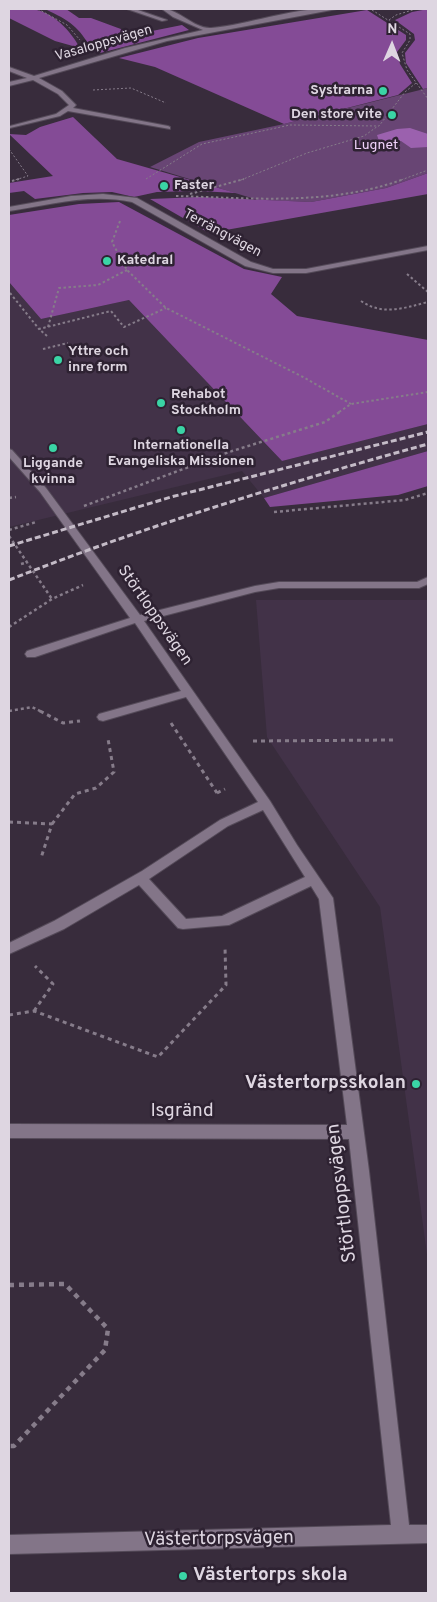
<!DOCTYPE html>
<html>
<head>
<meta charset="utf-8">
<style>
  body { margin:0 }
  #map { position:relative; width:437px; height:1602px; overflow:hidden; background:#382c3c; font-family:Overpass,sans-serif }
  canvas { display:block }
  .frame { position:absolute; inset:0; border:10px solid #ded6e1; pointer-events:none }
  .north { position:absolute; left:367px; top:20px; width:50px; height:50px; -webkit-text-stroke:4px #2e2232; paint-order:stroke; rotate:1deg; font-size:14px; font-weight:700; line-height:20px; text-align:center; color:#ded6e1 }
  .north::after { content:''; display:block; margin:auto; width:18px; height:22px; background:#ded6e1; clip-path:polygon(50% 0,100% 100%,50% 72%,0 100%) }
</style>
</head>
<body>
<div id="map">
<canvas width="437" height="1602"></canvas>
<div class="frame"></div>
<div class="north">N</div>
</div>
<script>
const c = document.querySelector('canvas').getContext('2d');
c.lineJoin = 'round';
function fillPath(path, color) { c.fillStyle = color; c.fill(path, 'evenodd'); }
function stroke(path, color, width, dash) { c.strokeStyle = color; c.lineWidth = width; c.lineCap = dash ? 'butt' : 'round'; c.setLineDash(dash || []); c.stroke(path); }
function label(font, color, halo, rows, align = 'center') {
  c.font = font + ' Overpass,sans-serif'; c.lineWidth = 5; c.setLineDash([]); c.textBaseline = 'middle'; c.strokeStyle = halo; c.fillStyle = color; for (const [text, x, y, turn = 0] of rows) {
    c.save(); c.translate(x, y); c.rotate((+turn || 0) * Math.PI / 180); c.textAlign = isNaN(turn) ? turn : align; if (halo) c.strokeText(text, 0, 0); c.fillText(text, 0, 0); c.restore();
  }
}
const built = new Path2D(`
  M9,282L41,319L129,300L282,461L428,424V451L264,498L242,471L9,527Z
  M256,600H428V1262L380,907L267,737Z`);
const green = new Path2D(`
  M428,88V173L386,188L311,202L258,200L150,167L199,142L284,124Z`);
const forest = new Path2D(`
  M9,9C16,9 25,7 33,9C54,13 70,30 80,48L55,41L9,18Z
  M45,9H66L79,18H91L129,32H147L182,25L189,30L100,53L92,51C79,26 70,21 45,9Z
  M428,9V88L423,89L406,63L405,53L415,40L414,34L395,20L412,12Z
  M367,10L406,35V40L397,52L400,64L412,83L398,95L284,124L155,67L119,58L198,38Z
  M73,117L117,159L236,193L198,191L157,192L134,197L112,192L83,193L35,199L24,191L9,193V183L53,176L9,134L26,135L40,127Z
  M428,173V194L209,233L150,199L199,197L311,202L386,188Z
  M119,202L244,269L282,277L271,294L297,316L428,340V424L282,461L129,300L41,319L9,282V215L79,204Z
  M428,451V486L398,495L270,507L264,498Z`);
const water = new Path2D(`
  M410,128L428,134V147L411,148L401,141H379L377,135L397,129Z`);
const pathFar4 = new Path2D(`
  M38,9L67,25L80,40
  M372,10L410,34V40L402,53L407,70L428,99
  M389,20L396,15L416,9
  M93,90L131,88L166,103
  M9,149L28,176L15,180
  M146,179L202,144L290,125L379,126L405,92L416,83
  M241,180L307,153L364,136L378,126
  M401,180L428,170`);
const pathFar3 = new Path2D(`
  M12,181L19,179
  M190,194L244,179
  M176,196C252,198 331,206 404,179
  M120,221L112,242L127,270L166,308L303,377L351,404
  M407,274L428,292
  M10,293L39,329
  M361,301C383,316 404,308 428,302
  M48,327L59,288L98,285L127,270
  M47,336L39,329L111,311L124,327L166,308
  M43,349L68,343
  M339,412L351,404L428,392`);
const pathFar2 = new Path2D(`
  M9,498L16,497
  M84,506L229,452L325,422L341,411
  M274,512L405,500L428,493
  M9,530L36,522
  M9,536L52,599
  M21,564L28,562
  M9,627L52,599L83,585
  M9,711L32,707L42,712`);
const pathFar1 = new Path2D(`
  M40,711L63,723L80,721
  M171,723L217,793
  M253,741L393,740
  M217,793L225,789
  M9,822L52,824L41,858
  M52,824L75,794L96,788L114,772L108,739
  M34,1011L53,984L35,966
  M9,1015L34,1011L158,1057L226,985L225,947`);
const path = new Path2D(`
  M9,1285L65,1284L108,1329L105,1350L14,1446H9`);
const minor = new Path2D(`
  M127,9H135L167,20L162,21Z
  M162,9C178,8 194,29 211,28C253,24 295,6 337,9L167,41L39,78L62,91L76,105L73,108L168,126L170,127V129L68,111L60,116L10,128V126L56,114L69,105L58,94L33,80L9,86V82L27,78L9,71V67L34,76L125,48L203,30L173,17Z
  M103,194L137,198L251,262L273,269H306L428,246V250L306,273H273L245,266L132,202C89,193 50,205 9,211V207L71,196Z
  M9,449L12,450L46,488L140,615L255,586L279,582H417L428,577V584L419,588H279L255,592L144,621L270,801L297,845L333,898L369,1171L409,1525H428V1543L9,1554V1535L391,1525L349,1139L9,1138V1124L347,1125L319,899L311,886L229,925L183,929L178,928L139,885L64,929L9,954V943L54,921L142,871L220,820L258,802L186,697L103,721L99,720L97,717L99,714L181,691L135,623L35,657H27L25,654L27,651L130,618L40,492L9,457ZM263,810L305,877L222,916L186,919L149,879L228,826Z`);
const rail = new Path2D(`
  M9,546L171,497L428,432
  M9,580C146,526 286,483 428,444`);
const markers = [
  [383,91,5,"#3ad4a5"],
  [392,115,5,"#3ad4a5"],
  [164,186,5,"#3ad4a5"],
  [107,261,5,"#3ad4a5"],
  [58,360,5,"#3ad4a5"],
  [161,403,5,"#3ad4a5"],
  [181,430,5,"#3ad4a5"],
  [53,448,5,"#3ad4a5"],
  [416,1084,5,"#3ad4a5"],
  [183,1576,5,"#3ad4a5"]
];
const farStreetnames = [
  ["Vasaloppsvägen",104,44,-16],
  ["Terrängvägen",222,234,28]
];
const farPoinames = [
  ["Systrarna",373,91,"right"],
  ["Den store vite",382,115,"right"],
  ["Faster",174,186],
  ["Katedral",117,261],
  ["Yttre och",68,352],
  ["inre form",68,368],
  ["Rehabot",171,395],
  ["Stockholm",171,411],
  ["Internationella",181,446,"center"],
  ["Evangeliska Missionen",181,462,"center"],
  ["Liggande",53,464,"center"],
  ["kvinna",53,480,"center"]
];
const farParknames = [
  ["Lugnet",376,146]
];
const streetNames = [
  ["Störtloppsvägen",154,616,55]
];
const nearPoinames = [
  ["Västertorpsskolan",406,1084],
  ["Västertorps skola",193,1576,"left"]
];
const nearStreetnames = [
  ["Isgränd",182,1112],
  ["Störtloppsvägen",343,1193,-97],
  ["Västertorpsvägen",219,1540,-1]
];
fillPath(built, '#423248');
fillPath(green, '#684574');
fillPath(forest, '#844b96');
fillPath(water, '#9b61ae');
stroke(minor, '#544a58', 2);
stroke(pathFar4, '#867c8a', 1, [2, 2]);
stroke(pathFar3, '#867c8a', 2, [2.5, 2.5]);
stroke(pathFar2, '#867c8a', 2.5, [3, 3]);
stroke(pathFar1, '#867c8a', 3, [4, 4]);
stroke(path, '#867c8a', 4.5, [5, 5]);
fillPath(minor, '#837588');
stroke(rail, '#c4bbc7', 3, [6, 3]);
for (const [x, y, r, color] of markers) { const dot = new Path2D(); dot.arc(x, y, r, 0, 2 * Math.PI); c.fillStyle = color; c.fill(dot); stroke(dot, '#2e2232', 2); }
label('14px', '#ded6e1', '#2e2232', farStreetnames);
label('bold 14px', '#ded6e1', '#2e2232', farPoinames, 'left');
label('14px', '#f0d2fa', '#2e2232', farParknames);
label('16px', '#ded6e1', '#2e2232', streetNames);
label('bold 19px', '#ded6e1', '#2e2232', nearPoinames, 'right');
label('19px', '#ded6e1', '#2e2232', nearStreetnames);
</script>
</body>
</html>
